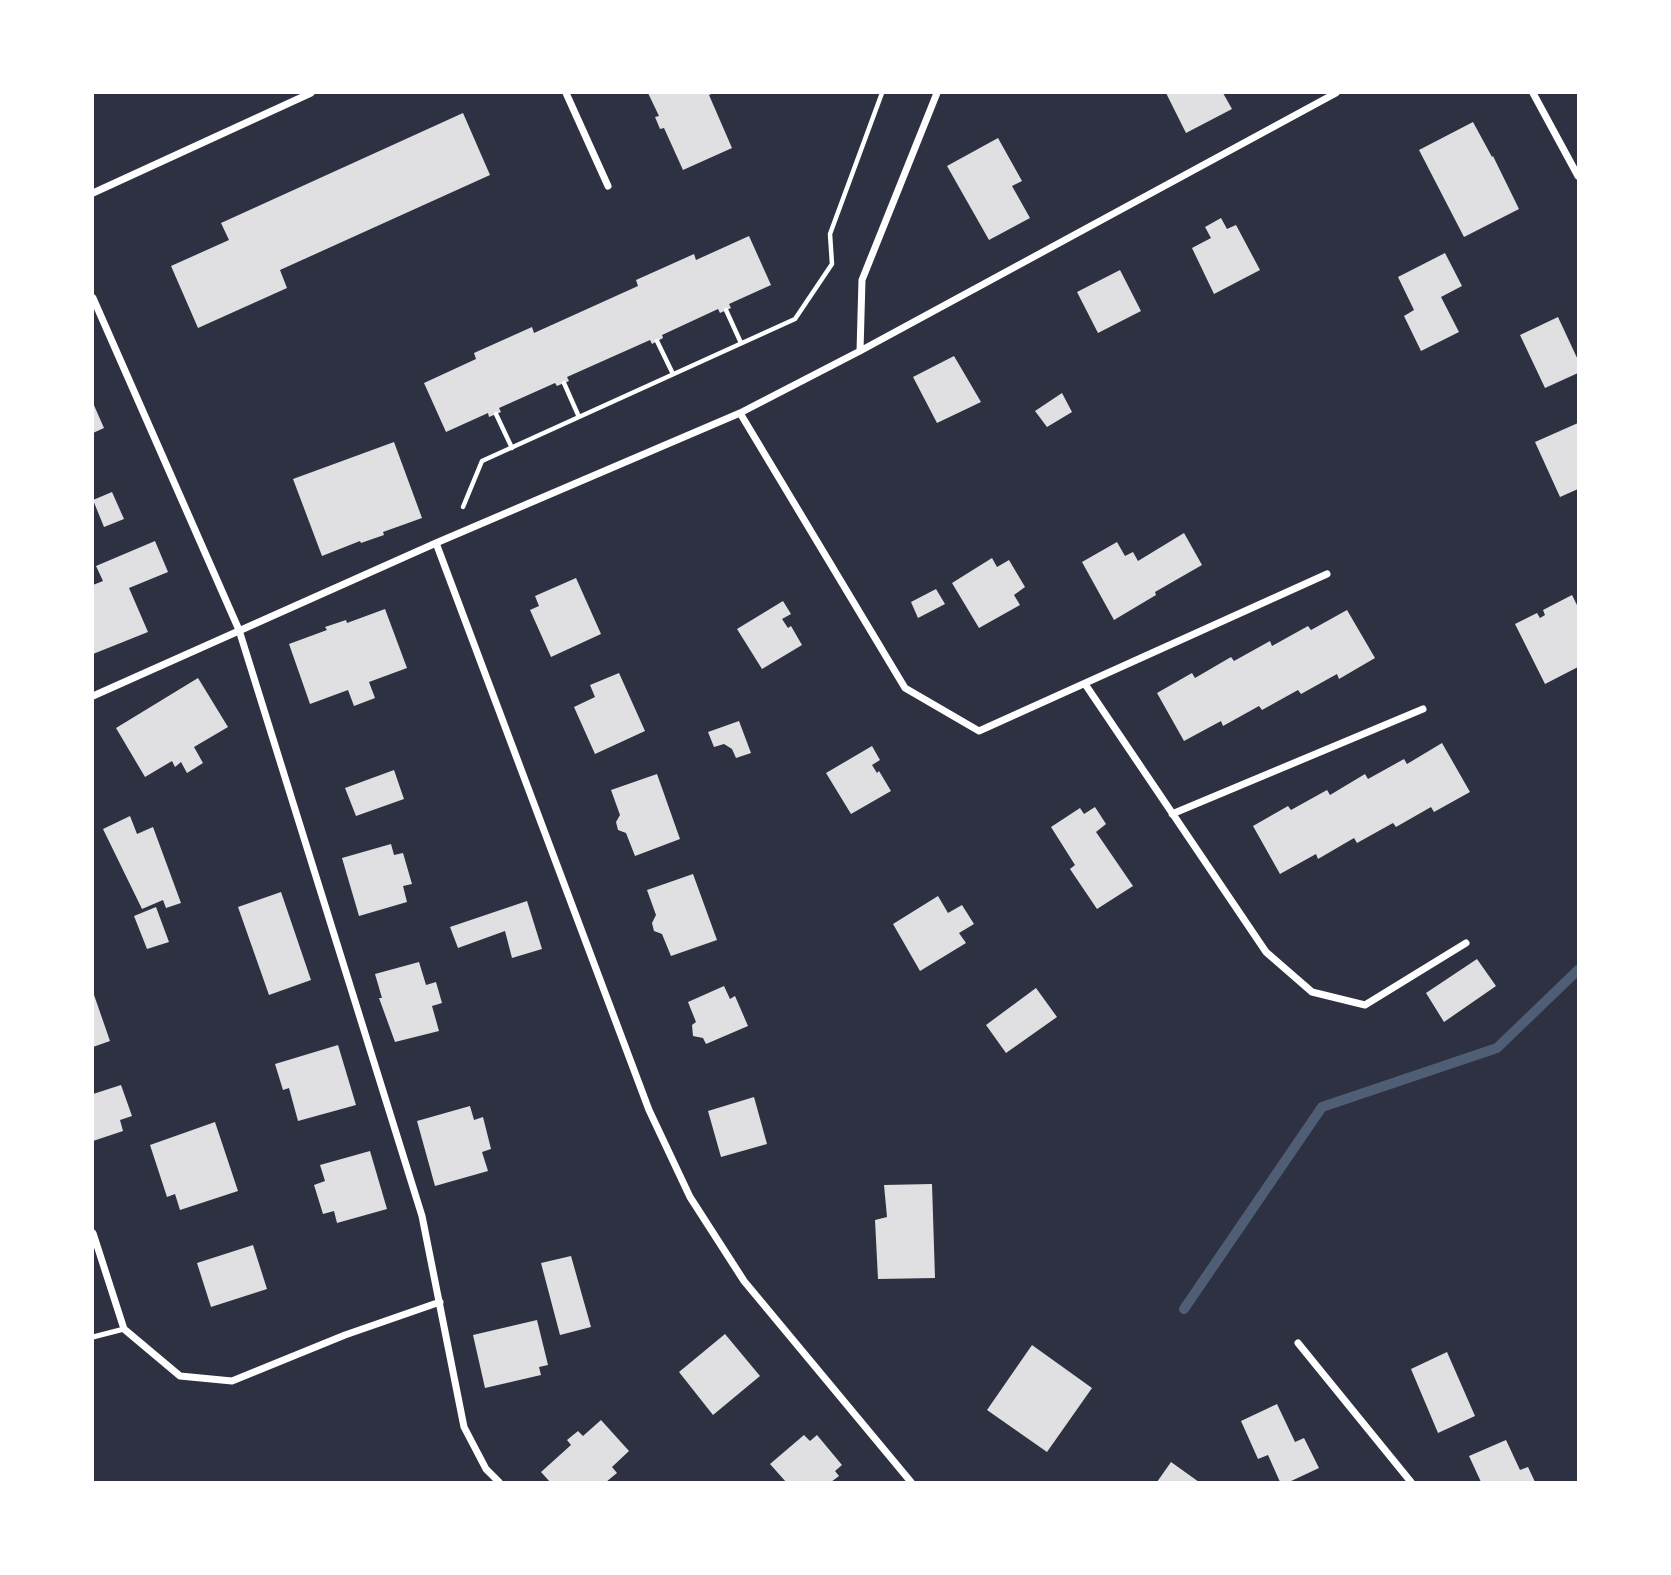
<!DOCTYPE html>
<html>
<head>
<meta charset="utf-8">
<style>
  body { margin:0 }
  #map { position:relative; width:1671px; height:1575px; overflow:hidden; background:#2d3142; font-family:Lato,sans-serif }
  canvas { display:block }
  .frame { position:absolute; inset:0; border:94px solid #fff; pointer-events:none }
</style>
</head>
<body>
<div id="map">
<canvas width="1671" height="1575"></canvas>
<div class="frame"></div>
</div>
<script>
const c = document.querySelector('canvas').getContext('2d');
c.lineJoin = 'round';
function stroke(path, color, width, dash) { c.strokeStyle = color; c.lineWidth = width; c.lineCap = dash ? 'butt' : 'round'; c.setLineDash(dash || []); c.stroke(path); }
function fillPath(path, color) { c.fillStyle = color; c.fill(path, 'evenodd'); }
const stream = new Path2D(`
  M1184,1309L1322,1107L1497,1048L1578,970`);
const building = new Path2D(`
  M648,93H714L709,95L732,148L683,170L664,128L660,129L655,117L659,116Z
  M1166,93H1223L1232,109L1186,133Z
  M463,113L490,175L280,270L287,288L198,328L171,266L229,240L221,223Z
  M1473,122L1492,157L1493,156L1519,209L1464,237L1419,150Z
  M998,138L1022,181L1012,186L1030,218L989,240L947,166Z
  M1221,218L1227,229L1236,225L1260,270L1214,294L1192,248L1211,238L1205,227Z
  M749,236L771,285L729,304L731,308L720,313L718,309L662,335L663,338L652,344L650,340L567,377L569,381L564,383L557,386L555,383L499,408L501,412L489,417L488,413L446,432L424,383L476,359L474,353L532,327L534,333L638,286L636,280L694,254L696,260Z
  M1445,253L1462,286L1441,297L1459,332L1421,351L1404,316L1414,310L1398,277Z
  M1120,270L1141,311L1098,333L1077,292Z
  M1558,317L1578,360V373L1545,388L1520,335Z
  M954,356L981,402L937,423L913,377Z
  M1062,393L1072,412L1047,427L1035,411Z
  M93,403L104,428L93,433Z
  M1578,423V489L1560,497L1535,442Z
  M394,442L422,518L383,532L384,535L361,543L360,541L322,556L293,479Z
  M112,492L124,519L104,527L93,500Z
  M1184,533L1202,565L1155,592L1156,595L1114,620L1082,562L1117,542L1125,556L1133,552L1138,561Z
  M155,541L168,572L129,588L148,632L93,654V585L103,581L96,566Z
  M992,558L997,567L1009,560L1025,587L1014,595L1020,605L979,628L952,583Z
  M576,578L601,634L551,657L530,610L539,606L535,596Z
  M936,589L945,604L918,618L911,602Z
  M1572,595L1578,607V667L1545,684L1515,624L1537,613L1540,618L1545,615L1543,610Z
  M783,601L791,614L782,619L788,628L791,626L802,645L762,669L737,629Z
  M385,609L407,668L369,682L375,698L354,706L348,690L310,704L289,644L327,630L325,627L346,620L347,623Z
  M1347,610L1375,658L1339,679L1337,674L1301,694L1298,690L1262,710L1259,706L1223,726L1221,721L1184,741L1157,693L1192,673L1195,678L1231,657L1234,661L1270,641L1272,646L1308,626L1311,630Z
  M619,673L645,731L595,754L574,707L595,697L590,685Z
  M198,678L228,727L194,747L203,763L187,773L181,762L175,767L172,761L145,777L116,728Z
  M739,721L751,753L736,758L732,749L724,744L714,747L708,732Z
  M1442,743L1470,792L1434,812L1431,807L1396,827L1393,823L1357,843L1354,838L1318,859L1316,854L1280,874L1253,826L1288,806L1291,810L1327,790L1330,795L1365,774L1368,779L1404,759L1407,764Z
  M872,746L880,760L872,765L877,773L879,771L891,791L851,814L826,773Z
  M394,770L404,799L356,816L345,788Z
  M657,774L680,839L635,856L626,833L618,830L616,822L620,815L611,790Z
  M1095,807L1106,824L1096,832L1133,886L1097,909L1070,869L1075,865L1051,827L1080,808L1084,814Z
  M130,816L137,834L153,827L181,903L166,908L163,900L142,909L103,829Z
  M391,844L394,855L403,853L412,884L403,886L407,902L359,916L342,858Z
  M693,874L717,940L671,956L662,934L654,931L652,923L656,915L647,890Z
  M281,892L311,980L269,995L238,907Z
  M938,896L948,913L962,905L974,924L959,933L966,943L920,971L893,924Z
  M527,901L542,949L512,958L505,931L458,948L450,927Z
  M156,907L169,942L147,949L134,916Z
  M1477,959L1496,986L1444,1022L1426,993Z
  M419,962L426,985L436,982L442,1003L432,1006L439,1031L395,1042L379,998H382L375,974Z
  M724,986L730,999L735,996L748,1026L706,1044L703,1038L693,1036L692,1025L696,1022L688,1002Z
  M1036,988L1057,1017L1006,1053L986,1025Z
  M93,992L110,1041L93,1047Z
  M338,1045L356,1105L298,1121L289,1088L283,1090L275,1064Z
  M121,1085L132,1116L120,1120L123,1131L93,1141V1094Z
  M754,1097L767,1144L721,1157L708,1111Z
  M470,1106L474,1120L483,1117L491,1149L482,1152L488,1171L435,1186L417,1121Z
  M215,1122L238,1191L180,1210L175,1194L167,1197L150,1145Z
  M370,1151L387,1209L337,1223L334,1211L323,1214L314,1185L325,1181L320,1165Z
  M932,1184L935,1278L878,1279L875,1220L887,1217L884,1185Z
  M253,1245L267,1289L211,1307L197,1263Z
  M571,1256L591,1327L560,1335L541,1263Z
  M537,1320L548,1365L539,1367L541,1375L485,1388L473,1335Z
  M725,1334L760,1376L713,1415L679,1372Z
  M1032,1345L1092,1388L1047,1452L987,1410Z
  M1447,1352L1475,1416L1438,1433L1411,1369Z
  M1277,1404L1295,1442L1304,1438L1319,1468L1289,1482H1280L1268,1455L1258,1459L1241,1421Z
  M601,1420L629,1451L612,1467L617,1473L606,1482H550L541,1472L571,1445L567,1440L578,1431L583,1436Z
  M804,1435L810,1441L817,1435L842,1465L835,1471L839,1476L831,1482H786L770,1464Z
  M1506,1440L1520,1470L1528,1467L1535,1482H1481L1469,1456Z
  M1171,1462L1199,1482H1157Z`);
const path = new Path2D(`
  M726,310L741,343
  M657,341L673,374
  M564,383L579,417
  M496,414L512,448
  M463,507L482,461L795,319L832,264L830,234L882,93`);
const service = new Path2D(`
  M93,1337L124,1329`);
const minor = new Path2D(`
  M566,93L608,186
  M1533,93L1578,176
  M93,193L311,93
  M93,298L239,630L422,1216L464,1427L486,1469L499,1482
  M860,351L862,280L937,93
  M740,413L905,688L979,731L1327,574
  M436,543L649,1110L690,1197L744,1281L911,1482
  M1085,684L1266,952L1312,992L1365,1005L1466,943
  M93,696L436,543L740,413L860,351L1336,93
  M1172,814L1423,709
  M93,1233L124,1329L180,1376L232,1381L345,1335L440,1302
  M1298,1343L1411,1482`);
stroke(stream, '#4f5d75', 10);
fillPath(building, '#e0e0e3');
stroke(path, '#fff', 4.5);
stroke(service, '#fff', 5);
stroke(minor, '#fff', 7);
</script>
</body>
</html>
